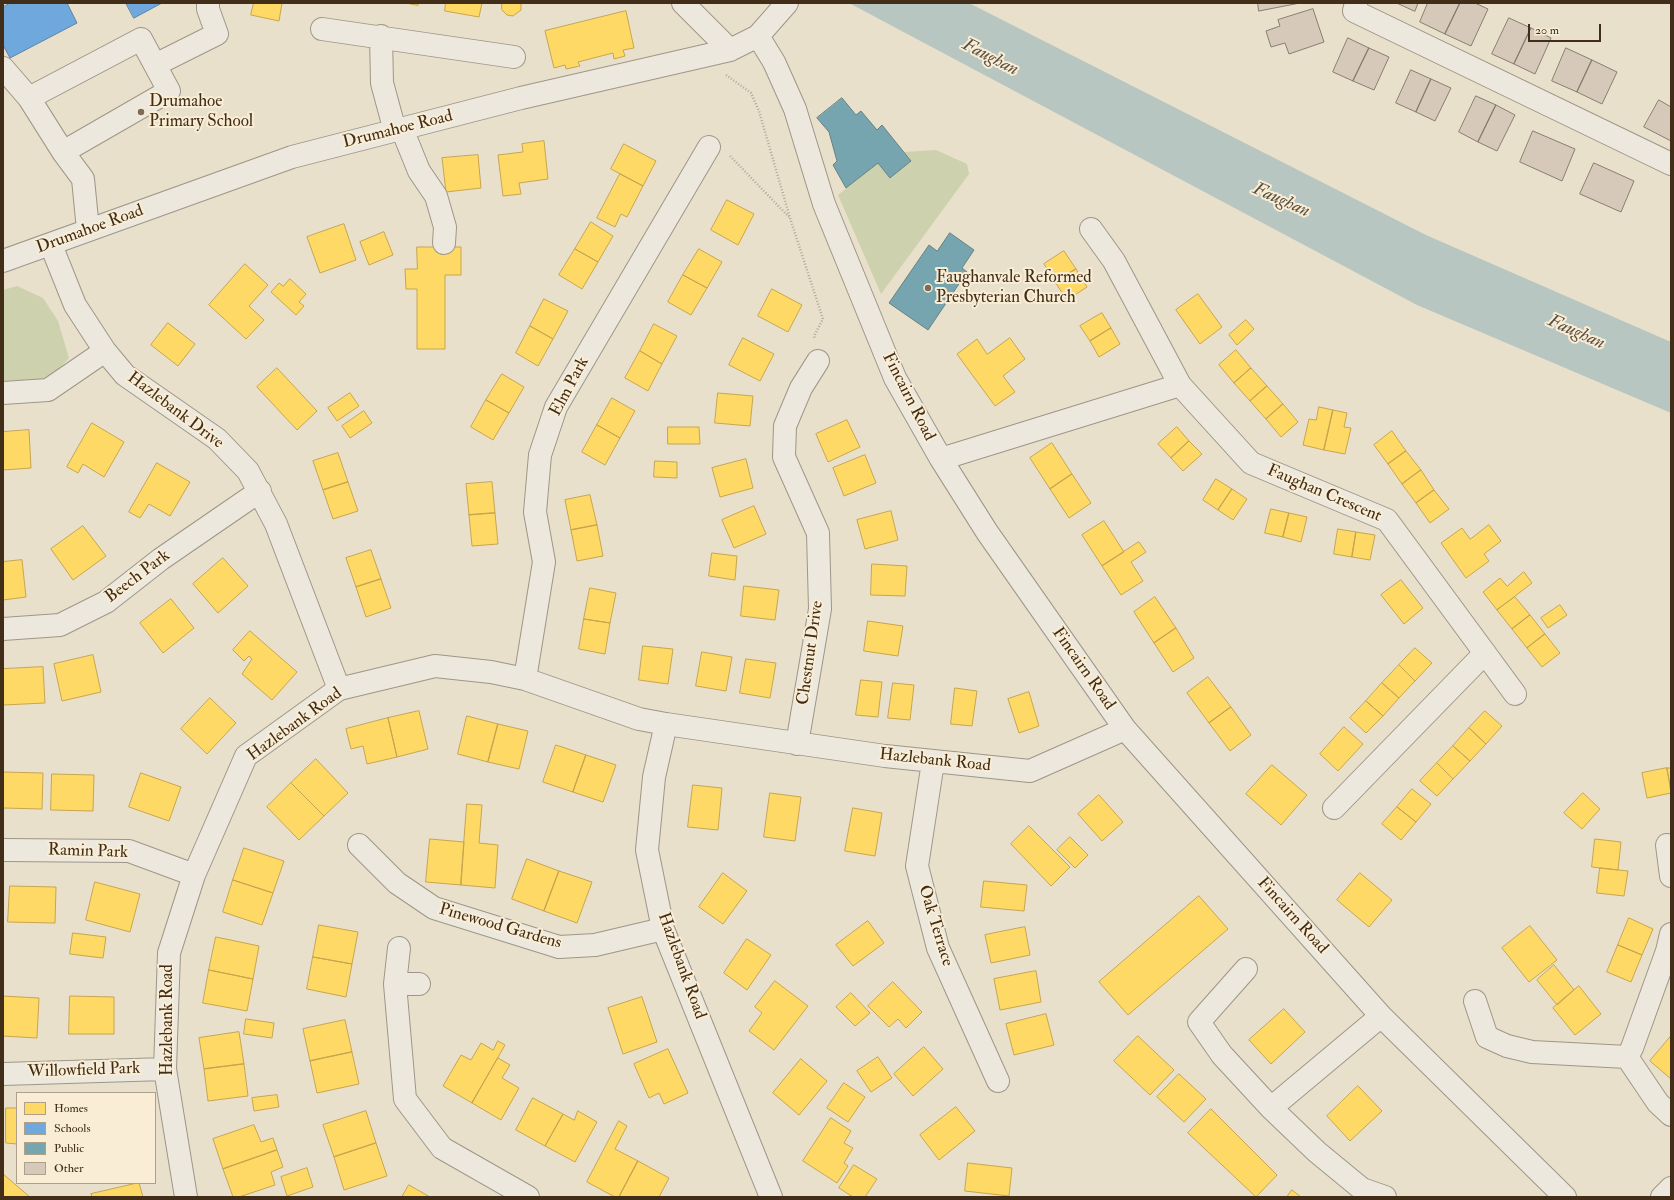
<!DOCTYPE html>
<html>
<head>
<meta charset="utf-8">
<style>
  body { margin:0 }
  #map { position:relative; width:1674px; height:1200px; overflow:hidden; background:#e9e0cb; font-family:"IM FELL Double Pica",serif }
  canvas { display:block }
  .frame { position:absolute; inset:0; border:4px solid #412d18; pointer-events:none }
  .legend { position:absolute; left:16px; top:1092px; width:140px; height:92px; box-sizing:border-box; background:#f9edd5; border:1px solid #afa089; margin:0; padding:5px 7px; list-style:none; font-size:12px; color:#412d18 }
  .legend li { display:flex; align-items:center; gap:8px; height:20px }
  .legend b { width:20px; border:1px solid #afa089 }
  .scale { position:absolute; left:1528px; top:24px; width:73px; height:18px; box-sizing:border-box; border:2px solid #412d18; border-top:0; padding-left:5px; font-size:12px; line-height:14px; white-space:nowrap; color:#412d18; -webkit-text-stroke:3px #f9edd5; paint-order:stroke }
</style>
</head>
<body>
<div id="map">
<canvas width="1674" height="1200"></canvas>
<div class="frame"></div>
<ul class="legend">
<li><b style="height:11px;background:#ffd966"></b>Homes</li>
<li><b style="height:11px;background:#6fa8dc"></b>Schools</li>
<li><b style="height:11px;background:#76a5af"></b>Public</li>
<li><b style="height:11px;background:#d7c9b9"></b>Other</li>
</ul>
<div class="scale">20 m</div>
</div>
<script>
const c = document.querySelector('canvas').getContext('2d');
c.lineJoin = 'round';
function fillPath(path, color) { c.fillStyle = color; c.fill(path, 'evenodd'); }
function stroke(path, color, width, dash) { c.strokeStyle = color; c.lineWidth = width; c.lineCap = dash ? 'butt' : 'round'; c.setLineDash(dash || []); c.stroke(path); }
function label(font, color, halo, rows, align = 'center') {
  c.font = font + ' "IM FELL Double Pica",serif'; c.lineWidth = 4; c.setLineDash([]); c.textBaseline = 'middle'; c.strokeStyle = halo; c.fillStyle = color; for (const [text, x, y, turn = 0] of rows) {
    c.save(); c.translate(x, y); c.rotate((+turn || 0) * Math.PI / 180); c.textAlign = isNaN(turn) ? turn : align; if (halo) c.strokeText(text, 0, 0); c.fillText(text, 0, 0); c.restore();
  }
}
const green = new Path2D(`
  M936,150L967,164L969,174L881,294L838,195L878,163L891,178L911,161L904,152Z
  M17,286L43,298L58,321L69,358L55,373L41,379L3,381V290Z`);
const water = new Path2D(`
  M849,3H969L1426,235L1671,342V413L1417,305Z`);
const homes = new Path2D(`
  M254,3H282L279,21L251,15Z
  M406,3H418V5Z
  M446,3H482L479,17L445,11Z
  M502,3H521V10L513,16L507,15L502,10Z
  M626,11L634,48L623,50L625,56L614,59L613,53L578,62L580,66L566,69L565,65L554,68L545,31Z
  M544,141L548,179L519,183L521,194L503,196L498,155L523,152L522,144Z
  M624,144L656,161L643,186L611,169Z
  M478,155L481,188L446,192L442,158Z
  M620,174L643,186L627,217L621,214L615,227L597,218Z
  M727,200L754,214L738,245L711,230Z
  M591,222L613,236L598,262L575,249Z
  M344,224L356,260L320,273L307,237Z
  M384,232L393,255L369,265L360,242Z
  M417,247H461V275H445V349H417V289H406L405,269H417Z
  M575,249L598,262L582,289L559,275Z
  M699,249L722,262L707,288L683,275Z
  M1064,251L1076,269L1055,282L1044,264Z
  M245,264L268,285L249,306L264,320L246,339L209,305Z
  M1076,269L1087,287L1067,300L1055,282Z
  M683,275L707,288L691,315L668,302Z
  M290,279L306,294L299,302L304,306L296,315L271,292L279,283L283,286Z
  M772,289L802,305L788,332L758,316Z
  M1198,294L1222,327L1200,344L1176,310Z
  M544,299L568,311L553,339L530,326Z
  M1102,313L1111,328L1090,341L1080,326Z
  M1246,320L1254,329L1237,345L1229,335Z
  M168,323L195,344L178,366L151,345Z
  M654,324L677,336L662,364L640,351Z
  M530,326L553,339L538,366L516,353Z
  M1111,328L1120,344L1099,357L1090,341Z
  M743,338L774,354L760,381L729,365Z
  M1010,338L1025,359L1003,376L1015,392L995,406L957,354L977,339L987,354Z
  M1236,350L1251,368L1234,383L1219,365Z
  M640,351L662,364L648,391L625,378Z
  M277,368L317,411L297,430L257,387Z
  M1251,368L1267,386L1250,401L1234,383Z
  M502,374L524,387L509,413L486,400Z
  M1267,386L1283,404L1266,419L1250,401Z
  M350,393L359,406L337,421L328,408Z
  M718,393L753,396L750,426L715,423Z
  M612,398L635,411L620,438L597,425Z
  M486,400L509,413L493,440L471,427Z
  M1283,404L1298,422L1281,437L1266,419Z
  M1319,407L1333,410L1324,450L1303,445L1309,419L1316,420Z
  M1333,410L1347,413L1344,427L1351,428L1345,454L1324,450Z
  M364,411L372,423L350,438L342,426Z
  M847,420L860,447L828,462L816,434Z
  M92,423L124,442L104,477L83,464L78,473L67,467Z
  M597,425L620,438L605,465L582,452Z
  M668,427H699L700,444H668Z
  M1177,427L1189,441L1171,458L1158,444Z
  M29,430L31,468L3,470V432Z
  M1392,431L1406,451L1388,464L1374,445Z
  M1189,441L1202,454L1183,471L1171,458Z
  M1052,443L1072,474L1050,489L1030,458Z
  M1406,451L1421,470L1402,484L1388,464Z
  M338,453L348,482L323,490L313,461Z
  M865,455L876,483L844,496L833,468Z
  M746,459L753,488L720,497L712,468Z
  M655,461L677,462V478L654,477Z
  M157,463L190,482L170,516L149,504L140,518L129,512Z
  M1421,470L1434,490L1416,503L1402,484Z
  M1072,474L1091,503L1069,518L1050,489Z
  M1216,479L1232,489L1218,510L1203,500Z
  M348,482L358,511L333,519L323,490Z
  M492,482L495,513L469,515L466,484Z
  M1232,489L1247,499L1233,520L1218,510Z
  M1434,490L1449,509L1430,523L1416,503Z
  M590,495L597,525L571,530L565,500Z
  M754,506L766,534L734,548L722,520Z
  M1271,509L1289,513L1283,537L1265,533Z
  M891,511L898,540L865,549L857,520Z
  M495,513L498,544L472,546L469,515Z
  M1289,513L1307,517L1301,542L1283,537Z
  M1104,521L1124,552L1102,566L1082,535Z
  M597,525L603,556L577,561L571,530Z
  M1489,525L1501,541L1484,554L1489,561L1466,578L1441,543L1462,528L1470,539Z
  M83,526L106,556L73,580L51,549Z
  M1338,529L1356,532L1352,557L1334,554Z
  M1356,532L1375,535L1370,560L1352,557Z
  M1139,542L1146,552L1131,562L1143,581L1121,595L1102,566Z
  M371,550L381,579L356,587L346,558Z
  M712,553L737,556L735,580L709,576Z
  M223,558L248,586L218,613L193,584Z
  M22,560L26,597L3,600V562Z
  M872,564L907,566L905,596L871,595Z
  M1524,572L1532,583L1497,610L1483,592L1500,578L1507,586Z
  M381,579L391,608L366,617L356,587Z
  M1401,580L1423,608L1404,624L1381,595Z
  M744,586L779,590L775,620L741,616Z
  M590,588L616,593L610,623L584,619Z
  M1155,597L1176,628L1154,643L1134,612Z
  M1515,597L1530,615L1512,629L1497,610Z
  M171,599L194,628L163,653L140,623Z
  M1560,605L1567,615L1548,628L1541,618Z
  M1530,615L1545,634L1527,648L1512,629Z
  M584,619L610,623L605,654L579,649Z
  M868,621L903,626L898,656L864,651Z
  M1176,628L1194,658L1173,672L1154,643Z
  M250,631L297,672L272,700L242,674L252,659L249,656L244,661L233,650Z
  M1545,634L1560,653L1542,667L1527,648Z
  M643,646L673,649L668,684L639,680Z
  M1415,648L1432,663L1415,681L1399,665Z
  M702,652L732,657L726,691L696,686Z
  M93,655L101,692L62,701L54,664Z
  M746,659L776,663L770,698L740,693Z
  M1399,665L1415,681L1399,698L1382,683Z
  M43,667L45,703L3,705V669Z
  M1208,677L1231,707L1209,723L1187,693Z
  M861,680L882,682L878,717L856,715Z
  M893,683L914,685L910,720L888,718Z
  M1382,683L1399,698L1383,716L1366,701Z
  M955,688L977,691L972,726L951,724Z
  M1029,692L1039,726L1019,733L1008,699Z
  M210,698L236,723L207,754L181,729Z
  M1366,701L1383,716L1366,733L1350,718Z
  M1231,707L1251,735L1230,751L1209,723Z
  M419,711L428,749L397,757L388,718Z
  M1485,711L1502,726L1486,744L1469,728Z
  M467,716L498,724L488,762L458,754Z
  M388,718L397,757L367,764L363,746L351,749L346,729Z
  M498,724L528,731L519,769L488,762Z
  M1344,727L1363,744L1338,771L1320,754Z
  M1469,728L1486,744L1470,761L1453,746Z
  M556,745L586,755L573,792L543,782Z
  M1453,746L1470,761L1453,779L1437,763Z
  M586,755L616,765L603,802L573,792Z
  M316,759L348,793L324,816L291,783Z
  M1437,763L1453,779L1437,796L1420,781Z
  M1272,765L1307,795L1281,825L1246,794Z
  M1667,768L1671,793L1647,798L1642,773Z
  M1667,768H1671V789Z
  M3,772L43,773L42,809L3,808Z
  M141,773L181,787L169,821L129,807Z
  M52,774L94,775L93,811L51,810Z
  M291,783L324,816L299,840L267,807Z
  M693,785L722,788L718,830L688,827Z
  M1412,789L1431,804L1416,822L1397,807Z
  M770,793L801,797L795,841L764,837Z
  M1583,793L1600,809L1582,829L1564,813Z
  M1099,795L1123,822L1102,841L1078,814Z
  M467,804L482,805L479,843L498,845L495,888L461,885Z
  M1397,807L1416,822L1401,840L1382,824Z
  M853,808L882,813L875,856L845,851Z
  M1029,826L1070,867L1051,886L1011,844Z
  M1070,837L1088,855L1075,868L1057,850Z
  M430,839L464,842L461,885L426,882Z
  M1595,839L1621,842L1618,870L1592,867Z
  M244,848L284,861L273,893L233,880Z
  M527,859L559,871L544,911L512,899Z
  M1600,868L1628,871L1624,896L1597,893Z
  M559,871L592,882L577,923L544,911Z
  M723,873L747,891L723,924L699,907Z
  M1360,873L1392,900L1369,927L1337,900Z
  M233,880L273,893L262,925L223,912Z
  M984,881L1027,885L1024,911L981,907Z
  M95,882L140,894L130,932L86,920Z
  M10,886L56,887L55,923L8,922Z
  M1199,896L1228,929L1128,1015L1099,982Z
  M1629,918L1653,929L1642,955L1618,945Z
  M868,921L884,943L853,966L836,945Z
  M319,925L358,932L352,964L313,957Z
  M1530,926L1557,960L1529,982L1502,948Z
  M1025,927L1030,955L991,963L985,935Z
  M73,933L106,937L103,958L70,954Z
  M216,937L259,946L253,979L209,970Z
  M747,939L771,955L747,990L724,973Z
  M1618,945L1642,955L1631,982L1607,972Z
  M313,957L352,964L346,997L307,989Z
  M1554,965L1574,990L1557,1005L1537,980Z
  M209,970L253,979L247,1011L203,1003Z
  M1036,971L1041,1002L1000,1010L994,979Z
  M775,981L808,1006L774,1050L749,1031L762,1013L755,1007Z
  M893,982L922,1012L906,1028L898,1019L889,1027L868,1006Z
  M1579,986L1601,1014L1575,1035L1553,1008Z
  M851,993L870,1013L855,1026L836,1007Z
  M3,996L39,998L37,1038L3,1036Z
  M70,996L114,997V1034H69Z
  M642,997L657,1042L623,1054L608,1008Z
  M1284,1009L1305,1032L1271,1064L1249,1040Z
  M1046,1014L1054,1045L1014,1055L1006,1024Z
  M246,1019L274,1023L272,1038L244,1034Z
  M345,1020L352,1052L310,1061L303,1029Z
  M239,1032L244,1064L204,1069L199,1038Z
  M1138,1036L1174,1070L1150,1095L1114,1061Z
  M1671,1036V1079L1650,1061Z
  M498,1041L505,1045L472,1103L443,1086L461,1055L471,1060L481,1043L493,1050Z
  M924,1047L943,1069L913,1096L894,1074Z
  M668,1049L688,1093L664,1104L659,1093L649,1098L634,1064Z
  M352,1052L359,1084L317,1093L310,1061Z
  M878,1057L892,1078L871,1092L857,1071Z
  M498,1058L510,1065L502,1078L519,1088L501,1120L472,1103Z
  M801,1059L827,1081L799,1115L773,1093Z
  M244,1064L248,1096L208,1101L204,1069Z
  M1179,1074L1206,1099L1184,1122L1157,1097Z
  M844,1083L865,1097L848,1122L827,1108Z
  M1358,1086L1382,1111L1350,1141L1327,1116Z
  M277,1095L279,1107L254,1111L252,1098Z
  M533,1098L563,1114L545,1146L516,1130Z
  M956,1107L975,1131L939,1160L920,1135Z
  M6,1108H17V1144L6,1143Z
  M1211,1109L1277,1175L1256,1197L1188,1133Z
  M366,1111L376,1143L334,1157L323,1125Z
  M578,1111L597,1122L575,1162L545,1146L563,1114L574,1120Z
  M831,1118L851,1131L844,1143L853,1148L844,1163L848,1166L837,1183L803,1161Z
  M619,1121L627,1126L615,1149L638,1161L619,1197H615L587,1182Z
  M254,1125L261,1142L273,1138L277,1150L223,1169L213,1139Z
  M376,1143L387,1176L344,1190L334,1157Z
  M277,1150L283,1167L271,1172L275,1185L239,1197H233L223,1169Z
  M638,1161L669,1178L659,1197H619Z
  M968,1163L1012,1168L1009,1196L965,1191Z
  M854,1165L877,1179L865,1197H853L839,1188Z
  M307,1168L313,1187L287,1196L281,1177Z
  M3,1174L30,1197H3Z
  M139,1183L143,1197H92L91,1194Z
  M409,1185L430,1197H402Z
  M1292,1190L1301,1197H1287Z`);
const schools = new Path2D(`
  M11,3H67L77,23L10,58L3,45V7Z
  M126,3H162L134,18Z`);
const public = new Path2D(`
  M842,98L856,115L861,111L877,130L882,125L911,161L890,178L878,163L846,188L833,165L837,161L829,132L817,118Z
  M950,233L974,250L962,268L967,272L928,330L889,303L929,245L937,251Z`);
const building = new Path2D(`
  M1258,3H1300L1259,11Z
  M1397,3H1418L1415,11Z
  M1428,3H1460L1445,34L1420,22Z
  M1460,3H1475L1488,9L1471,46L1445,34Z
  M1313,9L1324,42L1289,54L1285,43L1271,47L1266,31L1280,26L1278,20Z
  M1509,18L1531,28L1514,64L1492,54Z
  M1531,28L1551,38L1535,74L1514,64Z
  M1348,38L1369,48L1353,81L1333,72Z
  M1369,48L1389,57L1374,90L1353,81Z
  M1566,48L1592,60L1577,92L1552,81Z
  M1592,60L1617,72L1602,104L1577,92Z
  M1411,70L1431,79L1416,112L1396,103Z
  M1431,79L1451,88L1435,121L1416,112Z
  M1476,96L1496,105L1478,142L1459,132Z
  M1659,100L1671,107V141L1644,127Z
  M1496,105L1515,115L1497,151L1478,142Z
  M1533,131L1575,149L1562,181L1520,162Z
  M1594,163L1634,181L1621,212L1580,194Z`);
const path = new Path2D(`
  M726,75L751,93L759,111L790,218L823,319L814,336L815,339
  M730,156L789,217`);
const minor = new Path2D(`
  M683,3L730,50
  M1356,3L1354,11L1671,164
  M322,29L514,57
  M381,36L382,83L395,131
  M758,36L774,62L795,109L824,204L895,378L941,459L987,532L1125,729L1381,1016L1565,1197
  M155,65L217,34L208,9V3
  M3,68L29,98L63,152L83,179L88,230
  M29,98L141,39L169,91L63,152
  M402,129L419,171L436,196L445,227L444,243
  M1091,229L1114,261L1180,385L1251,463L1387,520L1515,694
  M51,245L75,305L105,351L125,375L217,439L248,471L276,524L339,689
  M3,261L292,157L521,98L730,50L758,36L787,3
  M3,393L48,390L105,351
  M941,459L1180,385
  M3,629L60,625L106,602L161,559L260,491
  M525,679L544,562L535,512L540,455L556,407L709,147
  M666,724L654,777L647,850L663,929L771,1197
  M797,744L820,609L818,533L784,457L785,426L801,388L818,361
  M933,762L917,866L938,948L998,1081
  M1334,808L1485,653
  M359,845L397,883L434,908L559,947L595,945L663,929
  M1667,845L1671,876
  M3,850L129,851L194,875
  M399,948L395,984L405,1099L442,1148L528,1197
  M1246,969L1199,1022L1222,1055L1271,1108L1317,1152L1362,1189L1385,1197
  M395,984H419
  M1475,1001L1487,1037L1507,1046L1532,1052L1627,1057L1658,1103L1671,1115
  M1627,1057L1632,1048L1667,951L1671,934
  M3,1074L165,1069
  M1271,1108L1381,1016
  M186,1197L165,1069L169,953L194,875L246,756L339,689L435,666L491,672L525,679L639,719L666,724L885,756L1030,771L1125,729
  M1662,1197L1671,1188`);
const markers = [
  [141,112,4,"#7c6c57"],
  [928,288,4,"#7c6c57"]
];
const poiNames = [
  ["Drumahoe",149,102],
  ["Primary School",149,122],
  ["Faughanvale Reformed",936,278],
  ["Presbyterian Church",936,298]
];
const streetNames = [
  ["Drumahoe Road",398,130,-14],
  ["Drumahoe Road",90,230,-20],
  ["Elm Park",570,387,-62],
  ["Fincairn Road",908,397,63],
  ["Hazlebank Drive",175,411,37],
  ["Faughan Crescent",1324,494,23],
  ["Beech Park",138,577,-37],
  ["Chestnut Drive",811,653,-82],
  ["Fincairn Road",1083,669,55],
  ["Hazlebank Road",295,725,-36],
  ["Hazlebank Road",935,761,6],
  ["Ramin Park",88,852,2],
  ["Fincairn Road",1292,916,48],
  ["Oak Terrace",935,926,73],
  ["Pinewood Gardens",500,927,16],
  ["Hazlebank Road",681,966,70],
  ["Hazlebank Road",168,1020,-90],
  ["Willowfield Park",84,1071,-2]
];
const waterNames = [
  ["Faughan",990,58,27],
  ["Faughan",1281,201,24],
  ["Faughan",1576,333,24]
];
fillPath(green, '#cdd1ae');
fillPath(water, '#b8c6c1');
fillPath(homes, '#ffd966');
stroke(homes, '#c6a54f', 1);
fillPath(schools, '#6fa8dc');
stroke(schools, '#6183a1', 1);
fillPath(public, '#76a5af');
stroke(public, '#668182', 1);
fillPath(building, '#d7c9b9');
stroke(building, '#857e70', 1);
stroke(minor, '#9e9687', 24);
stroke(path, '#aea79d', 2.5, [1, 2]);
stroke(minor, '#ece8de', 22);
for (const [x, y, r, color] of markers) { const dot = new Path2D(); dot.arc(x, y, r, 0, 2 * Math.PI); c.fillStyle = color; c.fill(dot); stroke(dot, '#f9edd5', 1.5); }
label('17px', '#412d18', '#f9edd5', poiNames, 'left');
label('17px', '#412d18', '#f9edd5', streetNames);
label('italic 18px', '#5a5041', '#f9edd5', waterNames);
</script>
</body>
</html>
